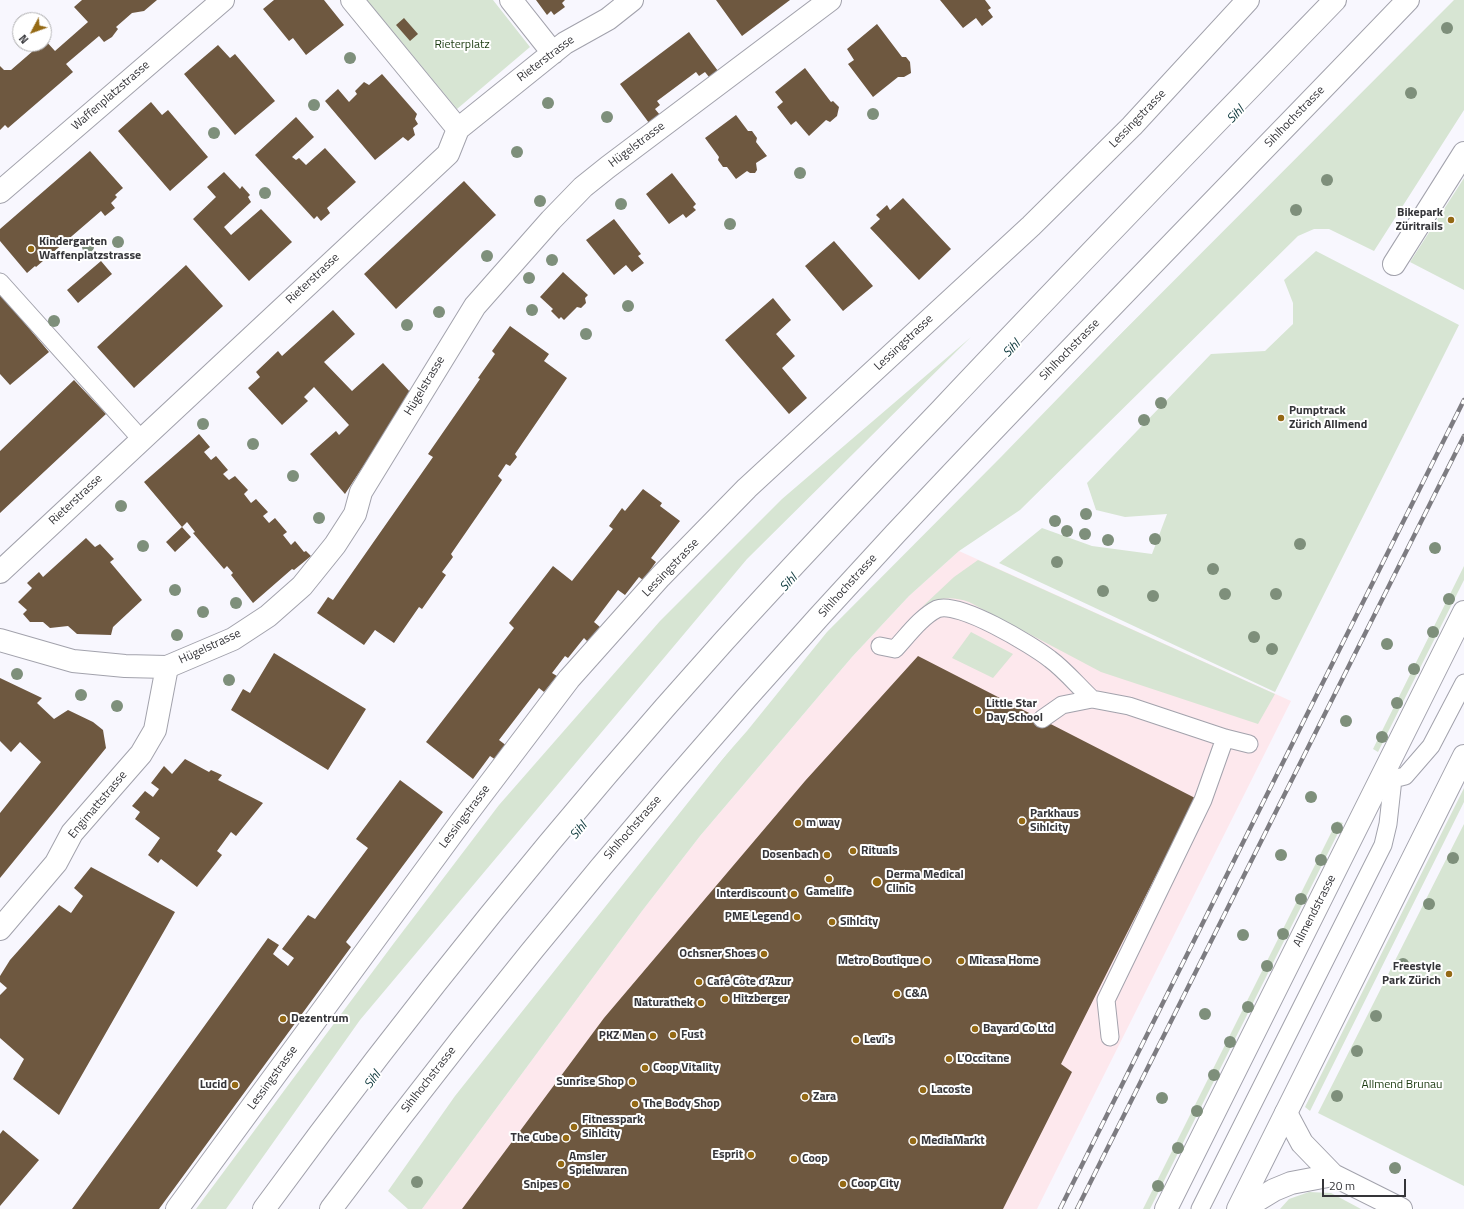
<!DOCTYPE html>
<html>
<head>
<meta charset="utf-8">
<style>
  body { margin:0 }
  #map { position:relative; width:1464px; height:1209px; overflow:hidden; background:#f8f7fe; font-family:"Titillium Web",sans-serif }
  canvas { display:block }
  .north { position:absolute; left:12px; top:12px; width:40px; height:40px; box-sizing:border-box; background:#fff; border:1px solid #aeaeb0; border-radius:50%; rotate:229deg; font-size:11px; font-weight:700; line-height:16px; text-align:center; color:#353539 }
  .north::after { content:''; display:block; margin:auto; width:14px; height:18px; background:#946914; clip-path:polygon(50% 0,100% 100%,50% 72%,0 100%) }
  .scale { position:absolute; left:1322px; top:1179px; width:84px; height:18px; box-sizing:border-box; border:2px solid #353539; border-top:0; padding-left:5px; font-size:12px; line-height:14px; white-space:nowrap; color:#353539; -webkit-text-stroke:3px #fff; paint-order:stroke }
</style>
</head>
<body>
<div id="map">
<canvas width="1464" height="1209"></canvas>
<div class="north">N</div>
<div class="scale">20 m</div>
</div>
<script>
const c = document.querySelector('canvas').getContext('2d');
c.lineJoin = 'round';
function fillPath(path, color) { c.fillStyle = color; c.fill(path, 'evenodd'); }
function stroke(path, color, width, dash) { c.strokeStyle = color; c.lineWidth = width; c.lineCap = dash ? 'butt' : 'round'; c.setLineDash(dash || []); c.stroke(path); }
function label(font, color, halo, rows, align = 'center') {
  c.font = font + ' "Titillium Web",sans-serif'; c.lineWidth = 4; c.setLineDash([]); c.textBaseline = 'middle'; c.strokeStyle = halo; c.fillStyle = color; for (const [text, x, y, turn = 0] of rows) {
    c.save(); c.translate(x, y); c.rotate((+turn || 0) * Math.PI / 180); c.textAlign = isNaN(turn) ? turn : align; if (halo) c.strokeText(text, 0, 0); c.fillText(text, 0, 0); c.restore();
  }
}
const commercial = new Path2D(`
  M959,551L1291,701L1037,1209H422L642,911L700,836L852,657L909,596Z`);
const green = new Path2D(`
  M367,0H493L530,47L457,109Z
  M1454,0H1464V110L1374,251L1329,229H1314L1298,236L1020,510L959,551L909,596L852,657L700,836L642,911L422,1209H408L388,1191L455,1096L825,630Z
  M1464,178V290L1410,262Z
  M1316,251L1459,325L1275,692L999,563L1042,528L1092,546L1152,554L1167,514L1125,517L1096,510L1087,483L1211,354L1265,351L1293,324V303L1284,280Z
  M971,337L747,559L360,1020L226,1209H196L394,943L499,805L660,621L782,499Z
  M978,560L1275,694L1258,724L1101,672L969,602C951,596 938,597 922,607L954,577Z
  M1464,566V580L1378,752L1373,749Z
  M971,632L1013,654L993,678L952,658Z
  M1464,788V802L1310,1111L1305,1107Z
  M1337,821L1343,823L1150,1209H1143Z
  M1464,824V1186L1318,1113Z
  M1309,1192L1331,1193L1361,1209H1280L1289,1199Z`);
const pier = new Path2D(`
  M1300,0H1444L1001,457L827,632L747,731L668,821L525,995L360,1209H235L330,1081L429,954L524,838L627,716L818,504Z`);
const building = new Path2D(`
  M82,0H157L144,11L132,13L116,27L118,29L112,37L104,42L99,36L66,64L73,72L8,128L5,125L0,130V66L4,70H11L41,44H44L45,40L55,51L88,22L74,7Z
  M274,0H324L344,25L306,55L293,38L289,41L263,9Z
  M536,0H565L562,3L565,7L554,15L551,11L547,15Z
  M716,0H790L742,36Z
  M940,0H985L991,8L988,10L993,17L982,26L976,18L963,28Z
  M404,18L418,34L410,41L396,25Z
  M877,24L902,57H906L910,62L911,73L904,77H898L873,97L848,64L854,60L847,49Z
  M689,32L718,71L709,77L705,72L699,76L696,72L657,101L660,105L655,109L660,115L649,123L620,84Z
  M218,45L230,58L235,54L275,101L235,135L184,74Z
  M805,68L831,102L833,101L839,107L837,116L830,122L826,120L809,136L796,121L791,125L777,107L783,102L775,92Z
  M382,74L417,114L415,119L418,124L413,128L415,135L408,141L403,137L375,160L325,101L338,89L349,102L357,94L355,91L364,82L369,85Z
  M151,102L162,115L168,110L208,157L170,191L118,131Z
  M736,115L748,131H752L757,138L756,142L767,156L756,163L757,170L755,173H750L747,171L736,179L727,167H723L718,160L719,157L705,138Z
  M296,117L314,137L292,157L296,160L299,158L306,165L325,148L356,182L327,208L330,213L321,221L317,216L314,219L255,155Z
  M90,151L123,188L115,195L117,197L111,203L115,208L105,216L101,211L36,267L35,266L27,273L0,241V229Z
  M224,172L240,189L242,186L250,195L248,197L251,202L224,227L231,235L261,209L292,242L249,281L193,219L216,197L207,187Z
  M672,173L696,204L693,207L696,210L686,218L683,214L669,224L646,194Z
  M464,181L496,215L396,309L364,274Z
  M903,198L951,249L919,280L870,228L880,219L876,215L887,205L890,210Z
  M614,219L641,254L638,256L644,263L632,272L626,265L614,275L586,240Z
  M834,241L873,286L843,311L805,266Z
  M101,261L112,274L78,303L67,290Z
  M186,265L223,306L134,388L97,347Z
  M563,272L588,295L585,298L586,303L581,308L577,307L564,320L561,317L559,319L551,311L553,309L540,297Z
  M0,294L49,352L10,385L0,374Z
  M773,298L791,320L776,334L795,356L782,368L807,398L789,414L725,340Z
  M333,310L355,334L324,362L352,391L383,363L411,393L345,494L310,454L336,431L339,435L349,425L314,387L304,397L308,401L282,425L248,388L260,377L256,372L278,351L282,356Z
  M510,326L549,354L544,361L567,378L515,454L517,457L510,466L506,464L498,476L502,480L451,554L453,557L442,572L446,575L422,609L419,607L394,643L375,630L364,645L317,613L328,597L333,600L433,457L428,454L480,379L478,378L495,354L492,351Z
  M74,380L106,414L0,513V451Z
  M199,434L210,447L204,452L211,460L216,456L228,470L223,474L229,480L235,476L248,490L244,494L251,503L256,499L268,512L263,516L269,523L275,518L287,532L283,535L291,545L295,541L304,552L306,551L311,556L294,570L292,569L253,603L231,575L233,573L227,566L224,569L193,533L195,532L187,522L182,527L144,482Z
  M643,489L662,503L660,506L680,521L651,558L656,562L643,580L639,577L625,595L618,590L594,622L600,627L588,642L584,638L568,658L565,656L552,673L557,676L544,692L539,688L499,740L507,746L496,760L490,756L473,779L426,742L514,628L509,623L553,566L572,581L613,529L609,526L622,508L625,511Z
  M182,527L191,537L175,552L166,542Z
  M86,538L95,547L100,544L114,559L110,562L142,600L113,627L111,635L77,634L68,626L50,628L43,622H30L23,614L27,610L18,602L32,588L27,583L39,572L43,577Z
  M274,653L366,709L328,770L231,710L243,689L250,693Z
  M918,656L1195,798L1061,1064L1072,1072L1003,1209H462L604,1018L805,781Z
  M0,678L42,698L37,703L54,719L68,710L93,722L103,730L106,748L0,878V813L41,762L20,742L11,752L0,741Z
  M185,759L209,772L211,770L222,775L218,780L263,803L236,836L231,832L217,851L222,855L197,887L161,859L158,863L148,855L160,838L135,819L140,812L132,806L145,791L153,797L159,789L151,783L164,766L172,774Z
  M400,780L443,812L346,942L351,947L159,1209H72L268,938L279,945L273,954L288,966L294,958L282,949L308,915L315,919L368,848L356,839Z
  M91,867L175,912L59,1115L13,1079L24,1059L0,1038V995L7,988L0,982V976L10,960L59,905L71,913L83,896L74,888Z
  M3,1130L39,1160L0,1206V1134Z`);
const service = new Path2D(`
  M0,282L141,439
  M880,646L895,649C908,635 921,617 937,609C958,600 1032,645 1050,659C1065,670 1078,686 1092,699
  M1042,719L1062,705L1092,699L1129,706L1225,738L1249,744
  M1110,1037L1106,1000L1203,800L1225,738
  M1200,1209L1383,845L1388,824L1393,779L1405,776L1431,746L1464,683`);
const minor = new Path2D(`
  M352,0L458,129
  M511,0L553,53
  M1394,264L1464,153
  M0,572L448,154L458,129L565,43L608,19L632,0
  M0,640L73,661L125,666L167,667L233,639L268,616L302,586L335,545L355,514L361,492L475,306L551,220L583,187L608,167L830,0
  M0,929L56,863L72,833L141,754L155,730L167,667
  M1286,1113L1302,1143L1333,1175L1401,1209
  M177,1209L463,819L569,679L660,577L747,488L1031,226L1132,126L1248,0
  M1243,1209L1274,1190L1291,1183L1333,1175`);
const tertiary = new Path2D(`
  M0,192L223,0`);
const primary = new Path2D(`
  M1166,1209L1464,612
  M1238,1209L1464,756`);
const motorway = new Path2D(`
  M264,1209C408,1012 561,822 724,641C795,563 868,486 941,410C1071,272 1203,136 1335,0
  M331,1209C506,974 695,749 895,534C1063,354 1237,178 1408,0`);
const rail = new Path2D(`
  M1060,1209L1464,400
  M1077,1209L1464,436`);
const trees = [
  [1447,28],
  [350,58],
  [1411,93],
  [548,103],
  [314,105],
  [873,114],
  [607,117],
  [214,133],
  [517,152],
  [800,173],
  [1327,180],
  [265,193],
  [540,201],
  [621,204],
  [1296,210],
  [730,224],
  [118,242],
  [88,247],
  [487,256],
  [552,260],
  [529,278],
  [628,306],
  [532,310],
  [439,312],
  [54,321],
  [407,325],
  [586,334],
  [1161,403],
  [1144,420],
  [203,424],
  [253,444],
  [293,476],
  [121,506],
  [1086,514],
  [319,518],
  [1055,521],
  [1067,531],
  [1085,534],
  [1155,539],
  [1108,540],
  [1300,544],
  [143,546],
  [1435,548],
  [1057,562],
  [1213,569],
  [175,590],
  [1103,591],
  [1225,594],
  [1276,594],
  [1153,596],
  [1449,599],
  [236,603],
  [203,612],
  [1433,632],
  [177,635],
  [1254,637],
  [1387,644],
  [1272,649],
  [1414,669],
  [17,674],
  [229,680],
  [81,695],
  [1397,703],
  [117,706],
  [1346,721],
  [1382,737],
  [1311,797],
  [1337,828],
  [1281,855],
  [1453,858],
  [1321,860],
  [1301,899],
  [1429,904],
  [1283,934],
  [1243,935],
  [1403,964],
  [1267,966],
  [1248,1007],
  [1205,1014],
  [1376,1016],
  [1230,1042],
  [1357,1051],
  [1214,1075],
  [1337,1096],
  [1162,1098],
  [1197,1111],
  [1178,1148],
  [1395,1168],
  [417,1182],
  [1158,1186]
];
const markers = [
  [1451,220,4,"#946914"],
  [31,249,4,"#946914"],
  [1281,418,4,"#946914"],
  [978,711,4,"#946914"],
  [1022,821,4,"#946914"],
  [798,823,4,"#946914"],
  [853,851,4,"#946914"],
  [827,855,4,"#946914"],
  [829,879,4,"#946914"],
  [877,882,5,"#946914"],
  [794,894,4,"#946914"],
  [797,917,4,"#946914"],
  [832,922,4,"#946914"],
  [764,954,4,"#946914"],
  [927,961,4,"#946914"],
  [961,961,4,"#946914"],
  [1449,974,4,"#946914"],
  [699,982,4,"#946914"],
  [897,994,4,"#946914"],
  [725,999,4,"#946914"],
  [701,1003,4,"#946914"],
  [283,1019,4,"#946914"],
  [975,1029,4,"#946914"],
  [673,1035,4,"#946914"],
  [653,1036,4,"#946914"],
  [856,1040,4,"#946914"],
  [949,1059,4,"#946914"],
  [645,1068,4,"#946914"],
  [632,1082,4,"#946914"],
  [235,1085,4,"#946914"],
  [923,1090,4,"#946914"],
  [805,1097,4,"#946914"],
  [635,1104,4,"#946914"],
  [574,1127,4,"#946914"],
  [566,1138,4,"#946914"],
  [913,1141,4,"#946914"],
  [751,1155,4,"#946914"],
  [794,1159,4,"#946914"],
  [561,1164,4,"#946914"],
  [843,1184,4,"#946914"],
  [566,1185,4,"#946914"]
];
const parkNames = [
  ["Rieterplatz",462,45],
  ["Allmend Brunau",1402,1085]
];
const streetNames = [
  ["Rieterstrasse",546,59,-37],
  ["Waffenplatzstrasse",111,96,-41],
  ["Sihlhochstrasse",1295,117,-46],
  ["Lessingstrasse",1138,119,-46],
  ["Hügelstrasse",637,145,-37],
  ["Rieterstrasse",313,279,-43],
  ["Lessingstrasse",904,343,-43],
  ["Sihlhochstrasse",1070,350,-46],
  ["Hügelstrasse",425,386,-59],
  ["Rieterstrasse",76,500,-43],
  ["Lessingstrasse",671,568,-46],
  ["Sihlhochstrasse",848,586,-48],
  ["Hügelstrasse",210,647,-25],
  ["Engimattstrasse",98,805,-50],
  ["Lessingstrasse",465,817,-53],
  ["Sihlhochstrasse",633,828,-49],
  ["Allmendstrasse",1315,911,-63],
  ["Lessingstrasse",273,1078,-54],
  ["Sihlhochstrasse",429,1080,-52]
];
const poiNames = [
  ["Bikepark",1443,213,"right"],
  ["Züritrails",1443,227,"right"],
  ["Kindergarten",39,242],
  ["Waffenplatzstrasse",39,256],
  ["Pumptrack",1289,411],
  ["Zürich Allmend",1289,425],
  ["Little Star",986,704],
  ["Day School",986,718],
  ["Parkhaus",1030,814],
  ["Sihlcity",1030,828],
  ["m way",806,823],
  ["Rituals",861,851],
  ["Dosenbach",819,855,"right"],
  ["Derma Medical",886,875],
  ["Clinic",886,889],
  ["Gamelife",829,892,"center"],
  ["Interdiscount",786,894,"right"],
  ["PME Legend",789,917,"right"],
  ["Sihlcity",840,922],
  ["Ochsner Shoes",756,954,"right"],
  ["Metro Boutique",919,961,"right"],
  ["Micasa Home",969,961],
  ["Freestyle",1441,967,"right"],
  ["Park Zürich",1441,981,"right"],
  ["Café Côte d’Azur",707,982],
  ["C&A",905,994],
  ["Hitzberger",733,999],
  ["Naturathek",693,1003,"right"],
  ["Dezentrum",291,1019],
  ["Bayard Co Ltd",983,1029],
  ["Fust",681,1035],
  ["PKZ Men",645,1036,"right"],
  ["Levi's",864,1040],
  ["L'Occitane",957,1059],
  ["Coop Vitality",653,1068],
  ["Sunrise Shop",624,1082,"right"],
  ["Lucid",227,1085,"right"],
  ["Lacoste",931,1090],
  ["Zara",813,1097],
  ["The Body Shop",643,1104],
  ["Fitnesspark",582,1120],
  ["Sihlcity",582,1134],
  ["The Cube",558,1138,"right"],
  ["MediaMarkt",921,1141],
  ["Esprit",743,1155,"right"],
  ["Amsler",569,1157],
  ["Spielwaren",569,1171],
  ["Coop",802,1159],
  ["Coop City",851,1184],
  ["Snipes",558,1185,"right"]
];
const waterNames = [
  ["Sihl",1236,115,-46],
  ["Sihl",1012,349,-46],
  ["Sihl",789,583,-47],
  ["Sihl",579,831,-50],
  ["Sihl",373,1080,-54]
];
fillPath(commercial, '#fde8ed');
fillPath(green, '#d7e5d3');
fillPath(pier, '#f8f7fe');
fillPath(building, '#6e5840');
stroke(service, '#a2a2ac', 19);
stroke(minor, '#a2a2ac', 24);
stroke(tertiary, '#a2a2ac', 24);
stroke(primary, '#a2a2ac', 24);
stroke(motorway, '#a2a2ac', 24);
stroke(service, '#fff', 17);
stroke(minor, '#fff', 22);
stroke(tertiary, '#fff', 22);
stroke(primary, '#fff', 22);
stroke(motorway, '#fff', 22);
stroke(rail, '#7d7c81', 4.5);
stroke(rail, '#fff', 3, [9]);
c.fillStyle = '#7e8f7b';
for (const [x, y] of trees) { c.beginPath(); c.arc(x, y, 6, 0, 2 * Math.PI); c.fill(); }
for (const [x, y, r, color] of markers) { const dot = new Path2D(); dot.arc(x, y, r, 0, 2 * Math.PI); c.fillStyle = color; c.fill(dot); stroke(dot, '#fff', 1.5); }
label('12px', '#1b3a10', '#fff', parkNames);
label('12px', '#353539', '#fff', streetNames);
label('bold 12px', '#353539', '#fff', poiNames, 'left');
label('italic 13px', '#083438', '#fff', waterNames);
</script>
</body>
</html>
